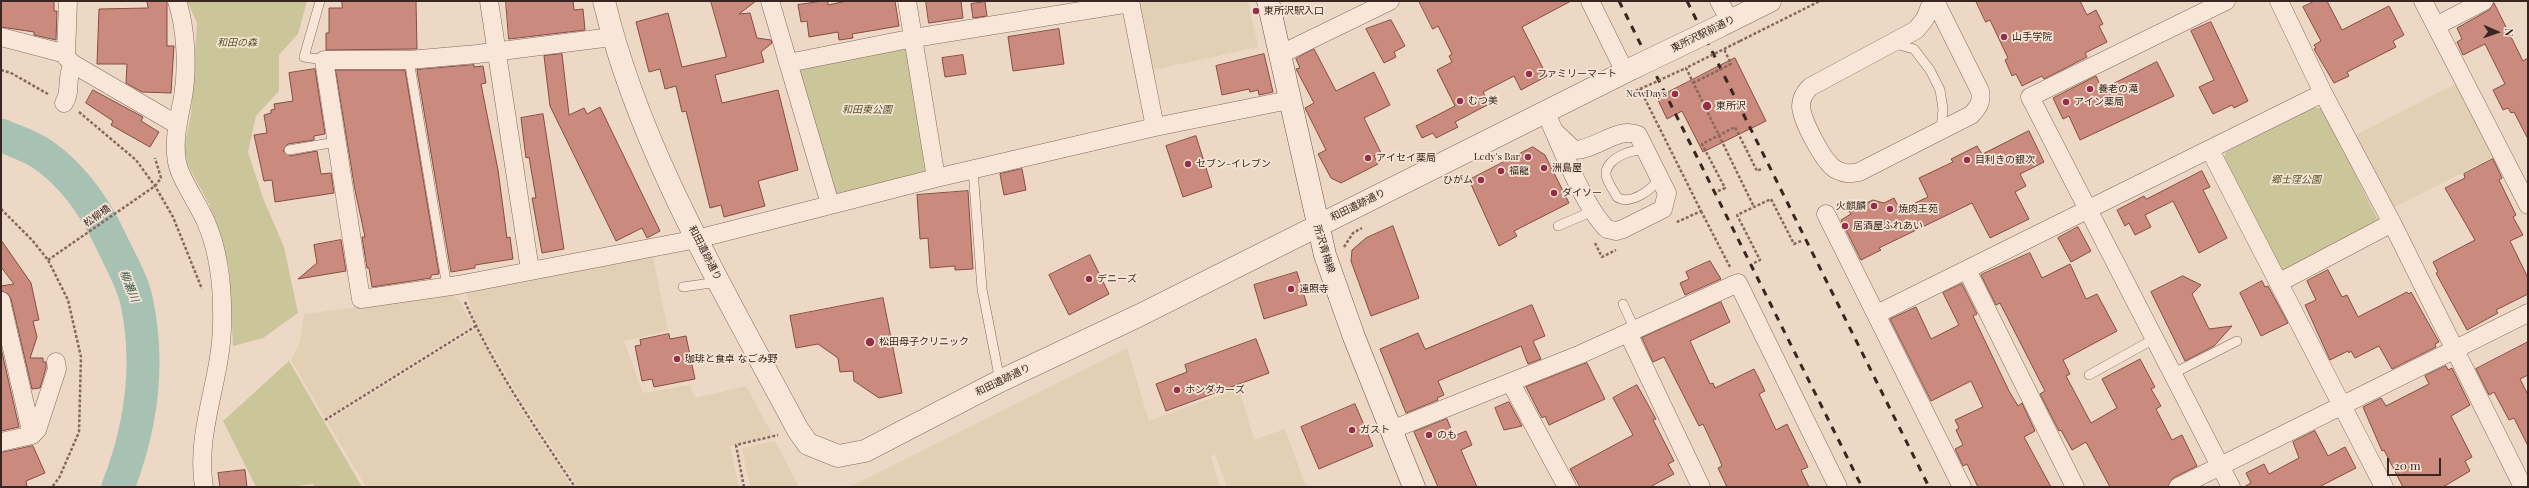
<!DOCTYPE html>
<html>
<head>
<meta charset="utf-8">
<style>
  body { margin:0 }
  #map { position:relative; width:2529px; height:488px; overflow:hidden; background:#edd8c6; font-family:"Playfair Display",serif }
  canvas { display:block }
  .frame { position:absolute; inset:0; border:2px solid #392620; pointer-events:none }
  .north { position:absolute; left:2477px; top:12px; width:40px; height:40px; -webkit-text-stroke:3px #f5e4d5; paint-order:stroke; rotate:92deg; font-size:11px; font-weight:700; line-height:16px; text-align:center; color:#392620 }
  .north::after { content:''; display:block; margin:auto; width:14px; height:18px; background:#392620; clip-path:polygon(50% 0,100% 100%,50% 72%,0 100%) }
  .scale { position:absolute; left:2387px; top:458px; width:54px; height:18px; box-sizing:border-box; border:2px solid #392620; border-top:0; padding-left:5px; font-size:12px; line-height:14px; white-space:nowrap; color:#392620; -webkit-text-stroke:3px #f5e4d5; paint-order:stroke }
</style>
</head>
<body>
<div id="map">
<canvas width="2529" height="488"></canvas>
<div class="frame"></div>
<div class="north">N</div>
<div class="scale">20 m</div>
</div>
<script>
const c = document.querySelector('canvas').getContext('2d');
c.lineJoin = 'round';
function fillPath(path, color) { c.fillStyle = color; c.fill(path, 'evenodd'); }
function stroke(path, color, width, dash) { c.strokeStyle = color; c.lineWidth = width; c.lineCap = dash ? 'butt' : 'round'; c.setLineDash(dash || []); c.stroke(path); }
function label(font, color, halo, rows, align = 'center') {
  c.font = font + ' "Playfair Display","Noto Sans JP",serif'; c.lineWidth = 3.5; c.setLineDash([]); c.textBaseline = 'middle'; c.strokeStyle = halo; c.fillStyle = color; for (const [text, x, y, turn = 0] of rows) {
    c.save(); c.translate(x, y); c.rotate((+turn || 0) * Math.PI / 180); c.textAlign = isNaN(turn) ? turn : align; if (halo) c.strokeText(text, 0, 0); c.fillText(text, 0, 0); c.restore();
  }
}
const farmland = new Path2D(`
  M1138,1H1248L1258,47L1153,70Z
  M2455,84L2493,157L2389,210L2352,137Z
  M653,257L668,331L624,341L643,393L690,385L695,398L746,386L772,434L730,446L739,487H578L523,403L476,323L466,293L472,288Z
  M450,293L459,300L473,325L325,418L291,360L300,342L304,314L442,297Z
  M476,329L519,407L572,487H366L327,422Z
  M1127,348L1149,421L1239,388L1254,440L1285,429L1306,487H1227L1215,454L1211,457L1220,487H850Z
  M775,441L799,487H750L742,448Z`);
const green = new Path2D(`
  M187,1H307L298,34L279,55V91L256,116L248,152L263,198L284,247L298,313L263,338L233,346L229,267L210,206L188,165L184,149L191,114L197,23Z
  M911,44L932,173L835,195L799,67Z
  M2313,108H2322L2378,220L2377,225L2286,272L2280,270L2223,159L2226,152Z
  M289,361L362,487H314L313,484L290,487H256L223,421Z`);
const river = new Path2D(`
  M1,135C14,141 30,146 42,154C74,176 95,207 111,241C120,261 133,281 137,303C150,366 141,428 118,487`);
const building = new Path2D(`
  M1,1H54V11H57L56,40L34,35V32L1,27Z
  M147,1H167V46H174L171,93L142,92L126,83L127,64H97L99,9L148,8Z
  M342,1H416L417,49L326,50V33H329V8H342Z
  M506,1H573L574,10L583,9L585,30L509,39Z
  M711,1H756L739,14L750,13L757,38L771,40L772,43L761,52L764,62L715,75L722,103L778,90L798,170L758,181L765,206L724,217L721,205L710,208L686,111L682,112L676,86L665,89L660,69L649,72L636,22L668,13L682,67L726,57Z
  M823,1H828V5L847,1H895L899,26L852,34L853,38L839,40L838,32L809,37L807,21L801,22L798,5Z
  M926,1H961L963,18L929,23Z
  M1419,1H1571L1522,27L1547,76L1521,90L1514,76L1483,92L1489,104L1455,122L1458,127L1436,138L1433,133L1422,138L1416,126L1455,106L1437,70L1452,62L1449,56L1452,54L1438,26L1433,29Z
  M1976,1H2080L2087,15L2096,10L2103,24L2099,26L2107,42L2085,53L2087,57L2044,79L2042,76L2022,86L2016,74L2012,76L2005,60L2008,58L1990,20L1986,22Z
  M2315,1H2327L2342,30L2389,6L2404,35L2393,41L2396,47L2347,72L2349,76L2334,83L2314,49L2316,48L2314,45L2321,41L2303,7Z
  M985,2L987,16L973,18L971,4Z
  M2494,3L2523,61L2528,58V139L2514,112L2511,113L2508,108L2503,110L2493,90L2505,84L2485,44L2463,55L2457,42L2462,39L2457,28L2489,10Z
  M1391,20L1405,46L1394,52L1396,57L1384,63L1366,29Z
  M2211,22L2248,101L2234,108L2232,105L2213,114L2199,87L2214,80L2191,31Z
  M1059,29L1064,64L1013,71L1008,37Z
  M1314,49L1336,91L1374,72L1390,105L1364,118L1381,153L1374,156L1378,164L1341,183L1331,178L1318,154L1326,150L1305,108L1314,103L1296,69L1300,68L1296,59Z
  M562,54L569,115L584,108L587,114L600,107L660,231L647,238L642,228L616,241L550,106L544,56Z
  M1264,54L1273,92L1259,95L1258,90L1250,92L1249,89L1222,95L1216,66Z
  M963,55L966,74L945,77L942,58Z
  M1735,58L1766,121L1703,152L1682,111L1667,119L1657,98Z
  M2157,62L2174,96L2080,140L2069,116L2063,119L2053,98L2096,76L2102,89Z
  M474,65V67L483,66L486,83L481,84L498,170L507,238L510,237L513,259L475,265V268L451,272L417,70Z
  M315,69L325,134L314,136V140L288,144L283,151L290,156L317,151L321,174L331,173L334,193L275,202L272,180L264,181L254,135L267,133L264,115L271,113V110L275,109L274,104L293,101L289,73Z
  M336,70H405L439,274L431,275V278L372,287L369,268H367L362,237H365L355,190Z
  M93,90L143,117L141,121L159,132L150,147L111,125L113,121L86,103Z
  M543,114L564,249L542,253L532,198H536L529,157L526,158L521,118Z
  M2029,131L2044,162L2020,174L2026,186L2015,192L2029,219L1990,238L1972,203L1879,248L1881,250L1861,260L1841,220L1851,214L1849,211L1873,200L1884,203L1894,198L1900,210L1928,197L1919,178L1953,162L1951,159L1977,146L1982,154Z
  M1196,136L1212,187L1183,197L1166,146Z
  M1533,147L1545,155L1569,203L1514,231L1517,236L1499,246L1469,180Z
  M2493,159L2502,178L2499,180L2516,215L2513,217L2523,235L2510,241L2528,278V294L2496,310L2498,313L2467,330L2436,273L2438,272L2433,262L2475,240L2445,188L2465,178L2464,174Z
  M1022,169L1026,190L1004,195L1000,174Z
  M2202,171L2210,187L2203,190L2227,238L2199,253L2173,201L2145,215L2151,227L2135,235L2129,223L2125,226L2117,210L2144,196L2146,199Z
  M968,191L973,269L955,270V266L930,268L928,238L920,239L917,195Z
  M1393,226L1419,298L1371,316L1351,261L1352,250L1366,238Z
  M2078,227L2091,251L2071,262L2058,238Z
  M1,240L31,283L39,320L33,321L37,337L30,358H43V362H46V368L40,388L32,389L11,299L8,294L1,291V286L14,284L1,267Z
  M341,240L346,271L298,279L317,263L314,245Z
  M2030,253L2042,278L2070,264L2086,299L2097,294L2117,331L2063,360L2070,374L2066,376L2091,423L2117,408L2102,379L2140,359L2155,387L2151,389L2161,406L2156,409L2172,440L2182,435L2197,466L2173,478L2168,487H2110L2086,442L2072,450L2061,430L2059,431L2040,394L2045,391L2000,303L1996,305L1981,275Z
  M1090,255L1109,294L1069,315L1049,275Z
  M1710,261L1721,279L1685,295L1680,283L1689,279L1686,272Z
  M2328,270L2342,297L2347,295L2358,317L2407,292L2409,294L2411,292L2439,342L2435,344L2436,347L2392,369L2379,346L2355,358L2351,351L2349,353L2348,351L2330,360L2305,305L2316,300L2307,281Z
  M1297,272L1307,305L1264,319L1254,285Z
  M2183,276L2201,285L2192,294L2209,329L2232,326L2214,346L2185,361L2151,292Z
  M2262,281L2265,287L2268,286L2288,323L2261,336L2240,293Z
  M1962,284L1977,314L1973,316L2009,391L2018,406L2022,403L2035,431L2024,437L2051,487H1978L1967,464L1963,466L1955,449L1963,445L1956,430L1959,428L1955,420L1983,407L1971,381L1931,401L1890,319L1916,307L1931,339L1959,325L1943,293Z
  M883,298L902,393L879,398L854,381L853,371L840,372L838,358L818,344L796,348L790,316Z
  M1721,302L1730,322L1690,341L1710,384L1713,383L1715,388L1754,369L1765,391L1759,394L1776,430L1787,424L1808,467L1801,470L1809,487H1727L1718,468L1722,466L1719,458L1703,424L1699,426L1664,357L1653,362L1642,338Z
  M1532,305L1545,336L1533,341L1541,359L1528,364L1521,346L1438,381L1444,395L1437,398L1438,400L1406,413L1380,349L1418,333L1425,349Z
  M669,334L670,339L686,336L695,379L654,387L652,379L642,381L635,346L641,345L640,340Z
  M1256,339L1269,373L1166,411L1156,384L1187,372L1185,365Z
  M2528,342V375L2520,379L2528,395V446L2514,418L2509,420L2494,392L2489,395L2476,369Z
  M1,348L19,427L1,431Z
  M1587,363L1605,399L1549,425L1545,416L1542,418L1526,387Z
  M2446,366L2448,370L2452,368L2470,405L2451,416L2472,457L2465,461L2470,471L2443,487H2403L2384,450L2382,451L2363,407L2381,398L2386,406L2429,384L2425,376Z
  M1637,385L1656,419L1653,420L1674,461L1668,464L1674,474L1650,487H1580L1570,469L1633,435L1613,398Z
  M1509,402L1522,426L1504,430L1495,408Z
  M1355,404L1373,446L1319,469L1301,427Z
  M1447,419L1454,436L1466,431L1472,445L1461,450L1477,487H1438L1414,432Z
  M2315,431L2328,456L2345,447L2356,468L2319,487H2244L2251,483L2246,473L2264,464L2269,474L2299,458L2293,442Z
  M33,446L45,473L26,481L27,487H1V453Z
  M245,470L247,487H220L218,473Z`);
const path = new Path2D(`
  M1740,41L1820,1
  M1,70L11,73L48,94
  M1631,93L1640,89L1701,211L1675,223
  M79,112L136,160L155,186L173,217L202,289
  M1718,191L1725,188L1702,144L1735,127L1757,171L1763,168
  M1,209L32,240L48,260L68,300L81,357L79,432L59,478L52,487
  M1701,211L1730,267
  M1595,243L1602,257L1616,250
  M1344,247L1353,233L1362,228
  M48,260L155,186L161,178L155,158
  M1754,263L1760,260L1737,215L1771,199L1794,244L1801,241
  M465,302C494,368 535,427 575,487
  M325,420L476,326
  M744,487L736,445L778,435`);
const service = new Path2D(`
  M320,1L304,57L324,60
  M1895,44L1914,49L1930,70L1940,90L1943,109L1941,130
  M409,60L447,287
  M289,150L336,142
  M1646,152C1635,146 1605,159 1606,174C1606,181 1614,191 1617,197C1629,206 1655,189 1659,177
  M973,170L982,289L1000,381
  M1558,226L1593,211
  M683,287L718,282
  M1623,304L1635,330
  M2172,374L2237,341
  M2089,375L2154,339`);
const minor = new Path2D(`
  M177,1C186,28 188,68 183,97C179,118 173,140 177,162C180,179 199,205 206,222C220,254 223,292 222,326C221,380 195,433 204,487
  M489,1L530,270
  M770,1L830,204
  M907,1L936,178
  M1130,1L1155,127
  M1590,1L1625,72
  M1719,1L1730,21
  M1932,1L1925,19L1916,30L1810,87C1805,92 1801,99 1801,106C1802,121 1823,161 1835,169C1844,174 1850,174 1859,172L1971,115C1979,107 1982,101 1980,91L1935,1
  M2226,1L2030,97L2231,487
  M2279,1L2323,93L2392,223L2523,487
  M2423,1L2528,205
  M2436,26L2484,1
  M1,37L66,54
  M612,37L477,54L409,60H324L361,299L458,285L697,239L936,178L1155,127L1289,100
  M1279,55L1390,1
  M788,63L914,38L1130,3
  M73,64L176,124
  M64,103C72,91 65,79 73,64L67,58L66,54L68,1
  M1546,113C1560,144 1584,207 1607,229L1616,231L1623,229L1663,209L1667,193L1638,135C1618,126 1596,150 1574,150L1554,131
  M2210,150L2384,487
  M1826,214L1962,487
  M1967,270L2075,487
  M2280,282L2392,223
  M1,301L32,435
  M1877,314L2323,93
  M1628,333L1701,487
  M1511,383L1567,487
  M1391,430L1581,354L1738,283L1838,487
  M1,442L32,435L37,430L57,369L56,362
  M2178,487L2528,313`);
const tertiary = new Path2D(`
  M604,1C640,152 726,294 798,430L808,444L838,456L865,451L1000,381L1138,316L1635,67
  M1718,27L1770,1`);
const secondary = new Path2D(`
  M1268,1L1325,255L1354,337L1414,487`);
const rail = new Path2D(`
  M1619,1L1862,487
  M1687,1L1929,487`);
const pathBridge = new Path2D(`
  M1740,41L1686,68L1754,207
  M1693,83L1731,64L1724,49
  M1640,89L1686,68`);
const tertiaryBridge = new Path2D(`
  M1635,67L1718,27`);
const markers = [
  [1256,11,4,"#952e48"],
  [2004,37,4,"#952e48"],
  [1529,74,4,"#952e48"],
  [2090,89,4,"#952e48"],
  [1675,94,4,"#952e48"],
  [1460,101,4,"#952e48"],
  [2066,102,4,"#952e48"],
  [1707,106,5,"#952e48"],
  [1528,157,4,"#952e48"],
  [1368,158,4,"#952e48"],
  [1967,160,4,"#952e48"],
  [1188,164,4,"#952e48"],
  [1544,168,4,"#952e48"],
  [1501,171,4,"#952e48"],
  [1481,180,4,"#952e48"],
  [1554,193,4,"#952e48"],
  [1874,206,4,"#952e48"],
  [1890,209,4,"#952e48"],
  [1845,226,4,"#952e48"],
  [1089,279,4,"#952e48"],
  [1291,289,4,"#952e48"],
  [870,342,5,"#952e48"],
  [677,359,4,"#952e48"],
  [1177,390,4,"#952e48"],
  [1352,430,4,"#952e48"],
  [1429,435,4,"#952e48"]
];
const poiNames = [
  ["東所沢駅入口",1264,11],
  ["山手学院",2012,37],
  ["ファミリーマート",1537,74],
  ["養老の滝",2098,89],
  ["NewDays",1667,94,"right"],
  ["むつ美",1468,101],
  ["アイン薬局",2074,102],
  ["東所沢",1716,106],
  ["Ledy's Bar",1520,157,"right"],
  ["アイセイ薬局",1376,158],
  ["目利きの銀次",1975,160],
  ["セブン-イレブン",1196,164],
  ["洲島屋",1552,168],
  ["福龍",1509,171],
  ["ひがム",1473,180,"right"],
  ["ダイソー",1562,193],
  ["火麒麟",1866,206,"right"],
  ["焼肉王苑",1898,209],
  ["居酒屋ふれあい",1853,226],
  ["デニーズ",1097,279],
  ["遠照寺",1299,289],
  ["松田母子クリニック",879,342],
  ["珈琲と食卓 なごみ野",685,359],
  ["ホンダカーズ",1185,390],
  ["ガスト",1360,430],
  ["のも",1437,435]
];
const streetNames = [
  ["東所沢駅前通り",1703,34,-26],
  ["和田遺跡通り",1358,205,-26],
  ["松柳橋",97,216,-35],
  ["所沢青梅線",1324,249,73],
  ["和田遺跡通り",705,253,63],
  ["和田遺跡通り",1003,380,-26]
];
const parkNames = [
  ["和田の森",237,43],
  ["和田東公園",867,110],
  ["郷士窪公園",2296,180]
];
const waterNames = [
  ["柳瀬川",129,286,68]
];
fillPath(farmland, '#e3cfb4');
fillPath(green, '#cbc59a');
stroke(river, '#a7c1b3', 33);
fillPath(building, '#ca8a7d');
stroke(building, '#864d43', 1);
stroke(service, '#88695c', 10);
stroke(minor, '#88695c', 19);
stroke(tertiary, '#88695c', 23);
stroke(secondary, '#6a4a3f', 23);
stroke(path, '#88695c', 2.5, [3, 2]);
stroke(service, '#f8e7d9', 9);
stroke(minor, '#f8e7d9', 18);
stroke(tertiary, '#f8e7d9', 22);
stroke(secondary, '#f8e7d9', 22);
stroke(rail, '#392620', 3, [7, 7]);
stroke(tertiaryBridge, '#88695c', 23, []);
stroke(pathBridge, '#88695c', 2.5, [3, 2]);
stroke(tertiaryBridge, '#f8e7d9', 22);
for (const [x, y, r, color] of markers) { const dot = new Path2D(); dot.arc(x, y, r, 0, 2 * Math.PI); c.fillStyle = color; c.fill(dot); stroke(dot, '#f5e4d5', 1.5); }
label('10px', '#392620', '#f5e4d5', poiNames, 'left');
label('10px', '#392620', '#f5e4d5', streetNames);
label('italic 10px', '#545427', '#f5e4d5', parkNames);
label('italic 11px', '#2f584b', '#f5e4d5', waterNames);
</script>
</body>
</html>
